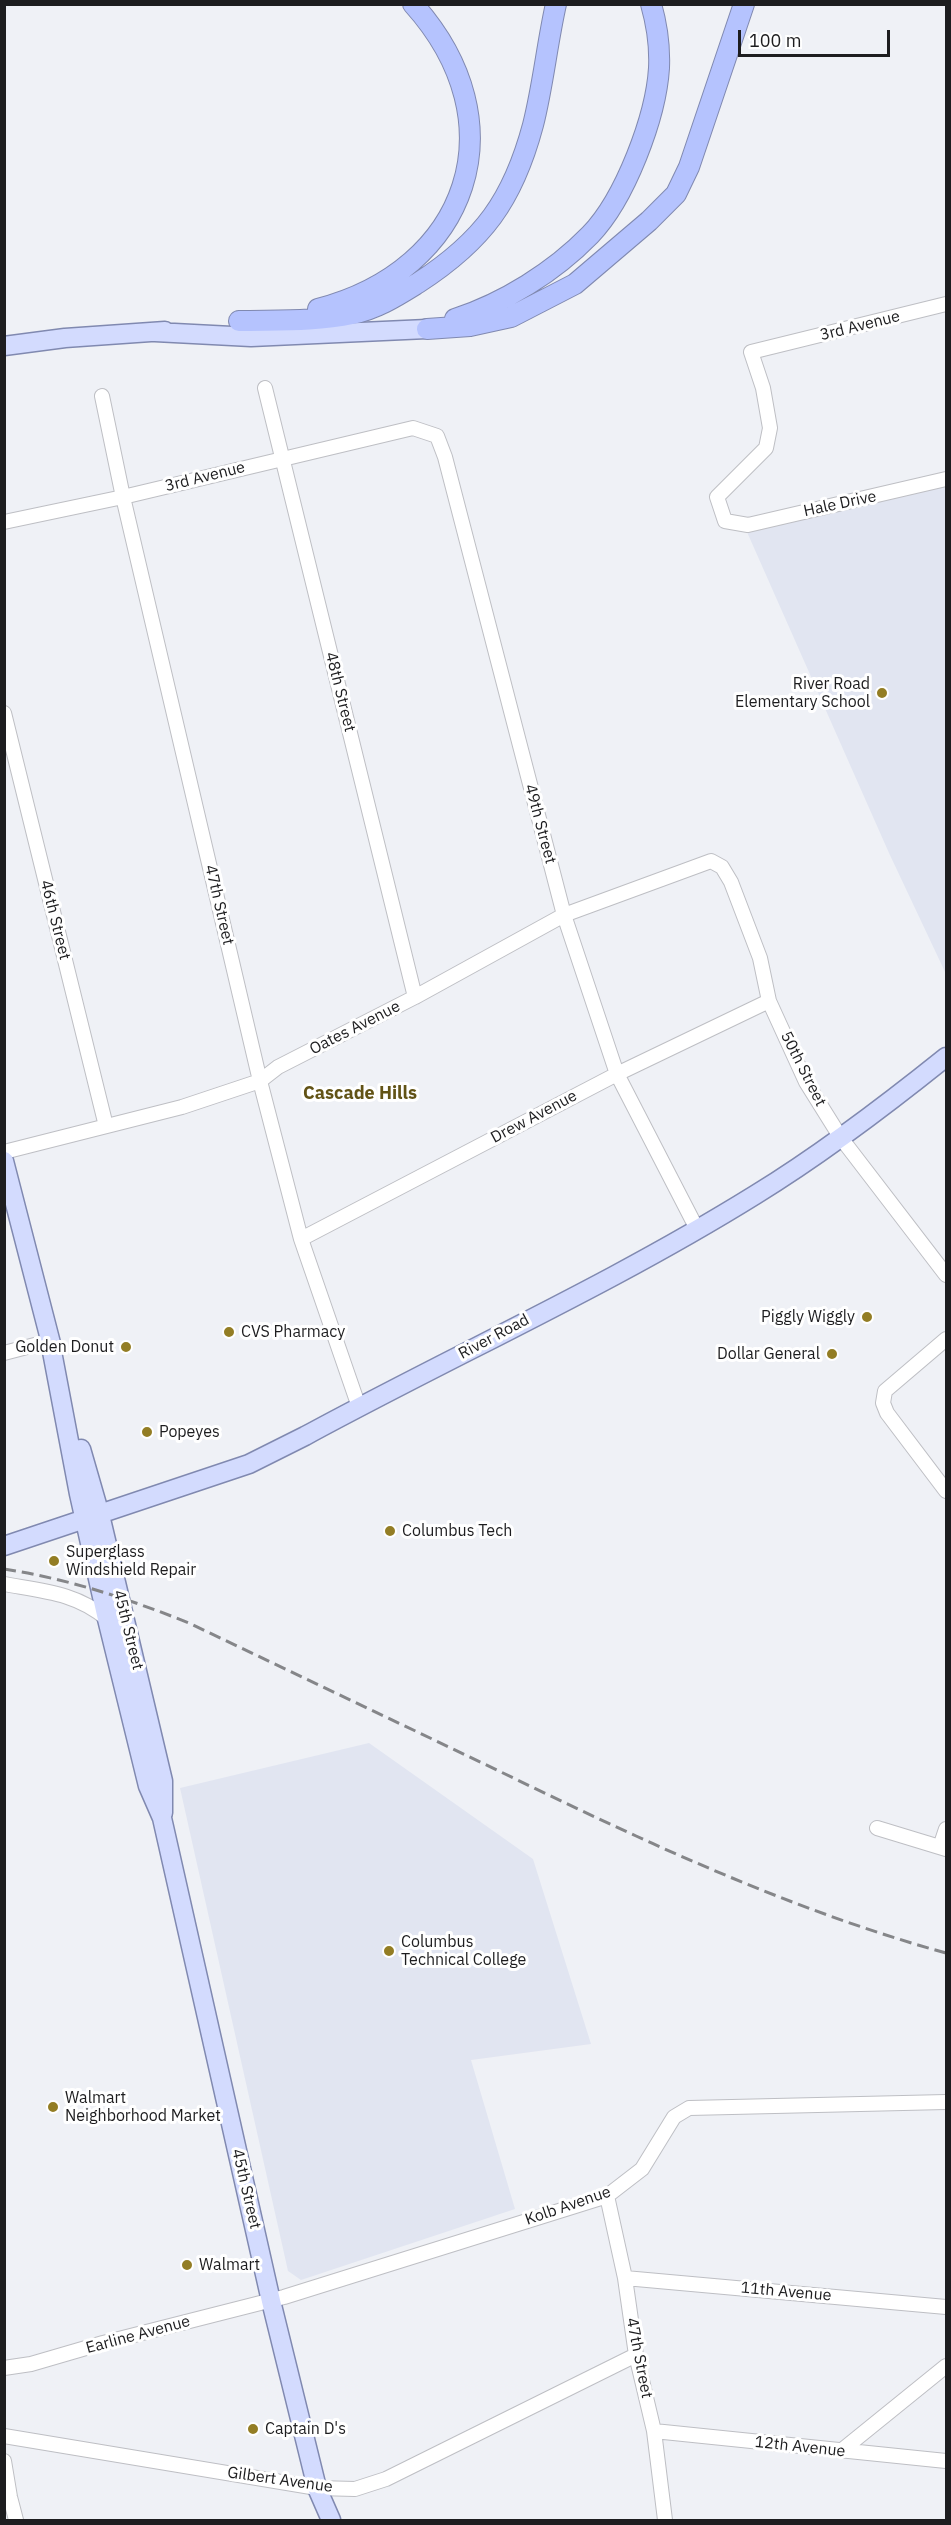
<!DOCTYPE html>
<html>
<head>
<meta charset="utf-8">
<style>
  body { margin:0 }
  #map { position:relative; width:951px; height:2525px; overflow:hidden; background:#eff1f6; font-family:"IBM Plex Sans",sans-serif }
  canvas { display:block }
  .frame { position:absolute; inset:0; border:6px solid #1d1d1f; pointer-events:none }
  .scale { position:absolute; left:738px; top:30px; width:152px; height:27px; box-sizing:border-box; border:3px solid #1d1d1f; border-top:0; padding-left:8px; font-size:18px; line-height:21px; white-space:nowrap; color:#1d1d1f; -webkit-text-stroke:4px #fff; paint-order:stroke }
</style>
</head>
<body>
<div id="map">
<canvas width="951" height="2525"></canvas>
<div class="frame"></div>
<div class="scale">100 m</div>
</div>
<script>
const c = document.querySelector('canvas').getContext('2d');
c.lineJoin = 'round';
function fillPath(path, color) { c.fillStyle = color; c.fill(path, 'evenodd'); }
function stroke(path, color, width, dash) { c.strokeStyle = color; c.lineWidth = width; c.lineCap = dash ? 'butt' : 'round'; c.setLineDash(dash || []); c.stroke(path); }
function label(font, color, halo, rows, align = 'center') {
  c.font = font + ' "IBM Plex Sans",sans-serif'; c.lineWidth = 6; c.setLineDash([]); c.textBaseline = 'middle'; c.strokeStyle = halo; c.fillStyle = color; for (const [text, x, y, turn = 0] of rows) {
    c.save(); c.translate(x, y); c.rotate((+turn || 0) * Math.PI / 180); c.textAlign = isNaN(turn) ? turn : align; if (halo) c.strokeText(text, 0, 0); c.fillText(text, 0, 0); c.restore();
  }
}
const built = new Path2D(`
  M946,482V974L889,853L747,532Z
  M369,1743L533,1859L591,2044L471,2060L515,2209L301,2280L288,2271L180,1788Z`);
const minor = new Path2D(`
  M946,304L751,352L763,388L770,428L766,448L717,497L725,521L748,525L946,479
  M265,388L415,997
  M102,396L123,497L260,1081L301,1239L359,1407
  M4,522L123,497L413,428L437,436L445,457L564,915L617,1074L697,1229
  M4,713L106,1126
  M4,1152L182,1107L260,1081L278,1067L415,997L564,915L711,861L722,867L731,882L760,958L769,1001L806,1082L841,1138L946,1275
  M301,1239L617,1074L769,1001
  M946,1339L885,1391L883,1403L887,1413L946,1491
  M4,1353L50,1341
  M4,1584C43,1591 77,1593 107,1619
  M877,1828L946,1849
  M940,1847L946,1829
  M607,2196L625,2278L636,2355L654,2431L665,2520
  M625,2278L946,2307
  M4,2368L31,2364L103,2343L284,2297L607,2196L642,2169L674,2117L689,2108L946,2102
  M654,2431L946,2461
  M4,2436L317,2488L355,2489L386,2479L636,2355
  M841,2451L946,2366
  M4,2461L10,2497L16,2520`);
const major = new Path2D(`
  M155,332L251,337L427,329
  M4,346L65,338L165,331
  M4,1161L53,1351
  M50,1341L79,1494L107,1619L148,1786L162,1818L271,2301L317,2488L331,2520
  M81,1449L100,1515L163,1781V1813
  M4,1546L249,1464L305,1436C454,1355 610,1285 755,1195C822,1154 885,1106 946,1057`);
const highway = new Path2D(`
  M318,309C469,270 520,123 413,4
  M455,319C504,303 554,272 590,235C625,199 656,117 659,68C660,46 657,25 651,4
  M239,321C276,320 315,322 352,314C377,309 397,296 418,283C483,241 513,200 533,125C543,86 547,44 556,4
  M427,329L470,326L511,317L575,284L649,221L676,194L689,167L744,4`);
const rail = new Path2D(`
  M4,1569C69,1579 129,1599 189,1623C293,1673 397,1722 501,1772C645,1842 791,1910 946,1953`);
const markers = [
  [882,693,6,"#937d24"],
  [867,1317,6,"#937d24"],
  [229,1332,6,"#937d24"],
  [126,1347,6,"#937d24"],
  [832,1354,6,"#937d24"],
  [147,1432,6,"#937d24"],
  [390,1531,6,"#937d24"],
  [54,1561,6,"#937d24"],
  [389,1951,6,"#937d24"],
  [53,2107,6,"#937d24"],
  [187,2265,6,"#937d24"],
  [253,2429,6,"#937d24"]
];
const streetNames = [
  ["3rd Avenue",860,326,-14],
  ["3rd Avenue",205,477,-14],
  ["Hale Drive",840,504,-12],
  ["48th Street",340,692,76],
  ["49th Street",540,824,75],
  ["47th Street",219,905,77],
  ["46th Street",55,920,76],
  ["Oates Avenue",355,1028,-27],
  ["50th Street",803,1069,63],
  ["Drew Avenue",534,1117,-28],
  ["River Road",494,1337,-28],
  ["45th Street",128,1630,76],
  ["45th Street",246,2189,77],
  ["Kolb Avenue",568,2206,-19],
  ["11th Avenue",786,2292,5],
  ["Earline Avenue",138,2335,-15],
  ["47th Street",639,2358,79],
  ["12th Avenue",800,2447,6],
  ["Gilbert Avenue",280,2480,8]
];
const poiNames = [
  ["River Road",870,684,"right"],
  ["Elementary School",870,702,"right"],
  ["Piggly Wiggly",855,1317,"right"],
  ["CVS Pharmacy",241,1332],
  ["Golden Donut",114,1347,"right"],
  ["Dollar General",820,1354,"right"],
  ["Popeyes",159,1432],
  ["Columbus Tech",402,1531],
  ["Superglass",66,1552],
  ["Windshield Repair",66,1570],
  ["Columbus",401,1942],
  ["Technical College",401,1960],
  ["Walmart",65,2098],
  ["Neighborhood Market",65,2116],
  ["Walmart",199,2265],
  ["Captain D's",265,2429]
];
const neighbourhoodNames = [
  ["Cascade Hills",360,1094]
];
fillPath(built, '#e1e5f1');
stroke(minor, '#bebfc4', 16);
stroke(major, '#8089b0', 21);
stroke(highway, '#8089b0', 22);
stroke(minor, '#fff', 14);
stroke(major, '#d3dbfe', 18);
stroke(highway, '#b5c3fe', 20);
stroke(rail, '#858689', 3, [12, 6]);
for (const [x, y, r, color] of markers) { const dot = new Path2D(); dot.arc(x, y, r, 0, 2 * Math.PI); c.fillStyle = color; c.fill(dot); stroke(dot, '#fff', 2); }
label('16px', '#1d1d1f', '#fff', streetNames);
label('16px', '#1d1d1f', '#fff', poiNames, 'left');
label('bold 18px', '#625316', '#fff', neighbourhoodNames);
</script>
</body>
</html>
